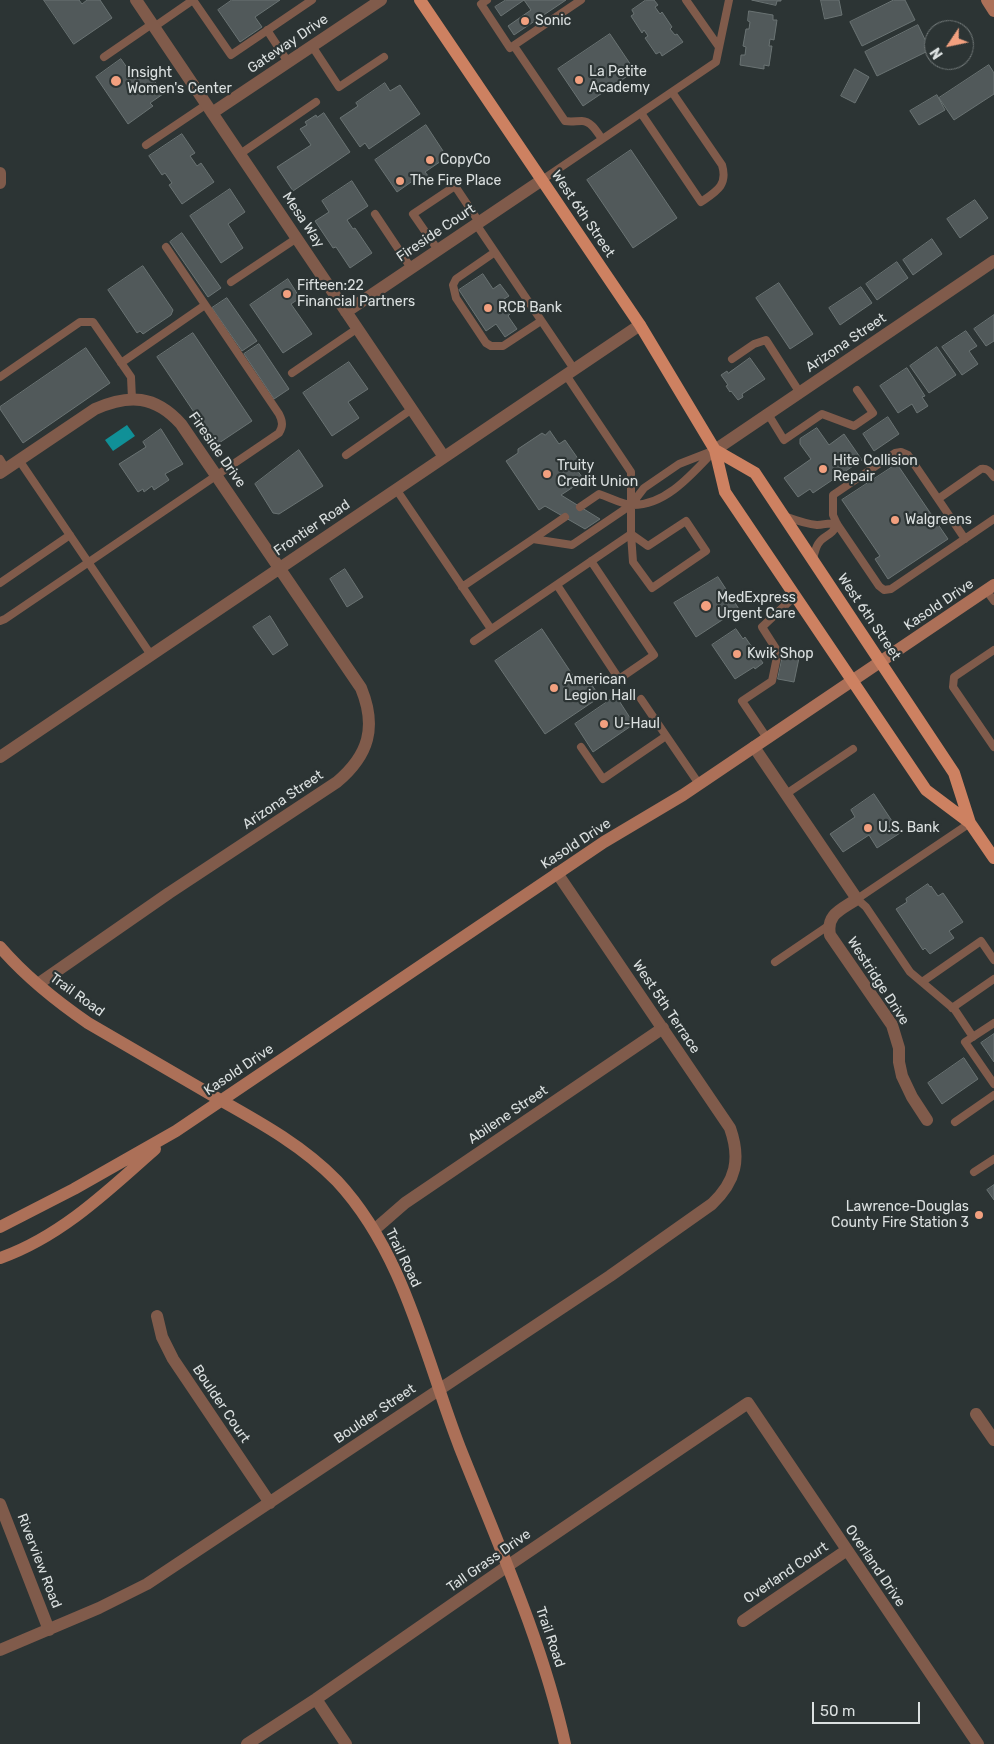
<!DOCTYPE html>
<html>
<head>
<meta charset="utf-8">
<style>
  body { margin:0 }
  #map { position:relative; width:994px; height:1744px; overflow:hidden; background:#2c3434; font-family:Rubik,sans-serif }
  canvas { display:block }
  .north { position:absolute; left:924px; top:20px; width:50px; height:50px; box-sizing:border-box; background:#2c3434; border:1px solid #727979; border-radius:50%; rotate:236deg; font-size:14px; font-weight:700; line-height:20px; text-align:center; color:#dbe0e0 }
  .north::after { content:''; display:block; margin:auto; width:18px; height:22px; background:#f2a07f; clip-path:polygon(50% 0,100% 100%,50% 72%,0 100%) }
  .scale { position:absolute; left:812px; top:1702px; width:108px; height:22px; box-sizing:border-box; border:2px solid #dbe0e0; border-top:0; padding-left:6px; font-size:15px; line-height:18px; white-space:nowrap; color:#dbe0e0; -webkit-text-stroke:4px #2c3434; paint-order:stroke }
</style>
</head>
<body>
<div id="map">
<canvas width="994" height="1744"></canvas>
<div class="north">N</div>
<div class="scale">50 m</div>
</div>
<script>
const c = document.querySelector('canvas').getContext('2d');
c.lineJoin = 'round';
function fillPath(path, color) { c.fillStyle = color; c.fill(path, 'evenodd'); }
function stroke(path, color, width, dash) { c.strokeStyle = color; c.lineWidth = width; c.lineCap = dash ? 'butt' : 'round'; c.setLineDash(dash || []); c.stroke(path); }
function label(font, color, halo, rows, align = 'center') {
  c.font = font + ' Rubik,sans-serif'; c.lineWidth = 4.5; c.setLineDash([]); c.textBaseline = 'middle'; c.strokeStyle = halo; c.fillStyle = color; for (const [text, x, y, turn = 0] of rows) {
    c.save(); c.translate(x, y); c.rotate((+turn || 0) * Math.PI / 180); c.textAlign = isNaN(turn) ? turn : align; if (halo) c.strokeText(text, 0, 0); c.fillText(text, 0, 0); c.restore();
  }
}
const water = new Path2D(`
  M127,425L135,436L113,451L105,440Z`);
const building = new Path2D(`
  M44,0H79L82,4L87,0H100L112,18L74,44Z
  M232,0H280L255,17L262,27L240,42L218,10Z
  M506,0H566L514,35L508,26L531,10L524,0L501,16L495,7Z
  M646,0H654L658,5L655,7L660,14L662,12L672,27L670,29L675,35L677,34L683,42L662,56L660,52L656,54L645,38L648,36L644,30L642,33L631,16L634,14L632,10Z
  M752,0H781V1H777L776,5Z
  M821,0H839L842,15L825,19Z
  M894,0H905L915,20L862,46L850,22Z
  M749,11L773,15V20H777L774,40L770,39L769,46H772L769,66L764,65V69L740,65L741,55H745L746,47L743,46L746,29H749L750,22L748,21Z
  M918,25L930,50L877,76L865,52Z
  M610,34L635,71L583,106L558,69Z
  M121,59L133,76L146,68L163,94L150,103L153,106L128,124L96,77Z
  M989,65L994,73V94L954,120L939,98Z
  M855,69L869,77L855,103L841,96Z
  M385,83L390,91L400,85L420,114L369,149L365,143L360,147L340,118L358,106L356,103Z
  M937,95L945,110L919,125L910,111Z
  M324,113L350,152L293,191L277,167L311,145L300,129L307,125L305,122L316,115L317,117Z
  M426,125L447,157L425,172L429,177L417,185L414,180L397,192L375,160Z
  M182,134L195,153L190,156L197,166L201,163L214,182L182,204L169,185L172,183L165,173L162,175L149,156Z
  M631,150L677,218L633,248L587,180Z
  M352,181L368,206L347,220L353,229L355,228L372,253L350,268L336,247L333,248L315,221L329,212L322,201Z
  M230,189L245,212L228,224L243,248L221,263L190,216Z
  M975,200L988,218L960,238L947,219Z
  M182,233L221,288L208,297L170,242Z
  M932,239L942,254L913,275L903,260Z
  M897,262L908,278L877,300L866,284Z
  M143,266L173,310L171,315L143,334L140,331L137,333L108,290Z
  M483,274L493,289L500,284L509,296L501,301L510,314L508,316L517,329L505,337L496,324L486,331L459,290Z
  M288,279L300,298L291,304L312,334L283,353L250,305Z
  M779,283L813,334L790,349L756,298Z
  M861,287L872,303L840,325L829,308Z
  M227,298L257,341L242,351L212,308Z
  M994,315V341L986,346L974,329Z
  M966,331L977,346L969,351L978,364L962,375L942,347Z
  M193,333L252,421L216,445L157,357Z
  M259,344L289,389L274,399L244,354Z
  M937,347L956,375L929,393L910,366Z
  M86,348L110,383L23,443L0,409V407Z
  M750,358L765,379L742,394L743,397L738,400L731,391L730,392L726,386L728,385L721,375L727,371L728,373Z
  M349,362L368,389L348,402L359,418L332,436L303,393Z
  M907,368L925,396L922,397L928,406L917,413L912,404L898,413L880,386Z
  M888,417L899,434L874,451L863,434Z
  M817,428L829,445L844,434L862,460L813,493L810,489L798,497L784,478L811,459L800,444V439Z
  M161,429L183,464L165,474L169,480L154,490L152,486L144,492L143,489L138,492L119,464L146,447L143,442Z
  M550,431L559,444L565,440L581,463L575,467L584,480L561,495L600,519L585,529L545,506L539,510L506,461L518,453V449L542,433L545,435Z
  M299,450L323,486L279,514L273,513L255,484Z
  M897,464L948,539L888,579L875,559L880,556L842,500Z
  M345,569L363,597L347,607L330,579Z
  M718,577L739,609L696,637L674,603Z
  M270,616L288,645L273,655L253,627Z
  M542,629L576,680L585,675L600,697L545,734L495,661Z
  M736,629L743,639L745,637L763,663L755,669L754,667L735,679L712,645Z
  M783,655L799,658L794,682L778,679Z
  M616,696L634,724L593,752L575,724Z
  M874,794L900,833L877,848L869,835L843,852L830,834L855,817L851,810Z
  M928,884L930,887L931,886L938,896L943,893L963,922L949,931L954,938L930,954L925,948L923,950L896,909L907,902L906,899Z
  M994,1034V1062L981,1043Z
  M964,1058L978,1079L942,1104L928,1083Z
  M994,1185V1200L987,1190Z`);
const lane = new Path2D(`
  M487,0L481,4L510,48L581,0
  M686,0L719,47
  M154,27L193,0L231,55L312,0
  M267,30L288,62
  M312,46L339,87L384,57
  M514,46L565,121C571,122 576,121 582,121C591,121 597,132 602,139
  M104,57L152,24
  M641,113L701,202C717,191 728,185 722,165L672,92
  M146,145L207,104
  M240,154L316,102
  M542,180L716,62L729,0
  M375,214L411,268
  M476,224L574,369
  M438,250L413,214L455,186L479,222
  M495,252L456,279L453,285L456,298L486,343L491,346H503L541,321
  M231,282L297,238
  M732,359L754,344L766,340L800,393
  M121,363L205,305
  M292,373L358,328
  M0,377L80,322H93L131,377L132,399
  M768,414L784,440L822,414L854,426L873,413L857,390
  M346,455L412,409
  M0,459L6,469
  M19,460L151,655
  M396,489L491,629
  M938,499L908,455L901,452L895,453L833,495V515L837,524L879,586L884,590L891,589L994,519
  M580,507L599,494C609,497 623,505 633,505C666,505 692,474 713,452
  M784,516C795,520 805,524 817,525C825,525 827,522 837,524
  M533,539L565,517
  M965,539L938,499L981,469C988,468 990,472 994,477
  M813,560C814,555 815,549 818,544C824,534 832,537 837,524
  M0,583L70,535
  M557,585L619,679L654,655L591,561
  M462,587L533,539L572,545L631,505L644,488L679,464L715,450
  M986,590L994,601
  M0,621L5,619L279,433C283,426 283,422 279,414L166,247
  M474,641L631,534L648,546L686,521L706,551L652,588L633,562L631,534V472L566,375
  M994,650L954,677L953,687L994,747
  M641,699L699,784
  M767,738L742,701L772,681L778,652L762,627L795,596
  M581,747L603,779L666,736
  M786,794L853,749
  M970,823L857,899L866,907L910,972L955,1010L973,1037
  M775,962L828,926
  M922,982L981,941L994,960
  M952,1008L994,979
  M994,1023L965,1042L994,1084
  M955,1122L994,1095
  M974,1172L994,1159`);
const street = new Path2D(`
  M136,0L444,457
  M212,113L381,0
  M0,173V183
  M346,312L542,180
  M715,450L994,261
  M0,473L95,409C129,394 155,395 181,424L361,688C377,727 369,755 337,782L169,893L38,984
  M754,747L857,899C841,910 826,914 830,935L892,1025L899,1048V1062L902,1076L912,1097L927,1120
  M0,757L640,325
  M374,1230L405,1203L663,1028
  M157,1316L162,1337L173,1359L270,1503
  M976,1414L994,1440
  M0,1504L49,1630
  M743,1621L847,1550
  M0,1650L99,1608L147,1584L610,1276L712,1204C736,1181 741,1159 730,1128L557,873
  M316,1699L346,1744
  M247,1744L316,1699L509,1565L748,1403L978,1744`);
const secondary = new Path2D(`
  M987,0L994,11
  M0,947C25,976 56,1001 88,1023C132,1049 177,1075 222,1101C263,1124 304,1147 337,1181C405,1254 425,1358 460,1448C499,1546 542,1641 565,1744
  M0,1227L74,1189L176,1131L604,842L683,795L994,585
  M0,1258C60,1237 108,1191 155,1149`);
const primary = new Path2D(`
  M420,0L640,325L715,450L725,492L926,790L970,823
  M715,450L755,473L954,773L970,823L994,858`);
const markers = [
  [525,21,5,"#f2a07f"],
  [579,80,5,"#f2a07f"],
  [116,81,6,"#f2a07f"],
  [430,160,5,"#f2a07f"],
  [400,181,5,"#f2a07f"],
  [287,294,5,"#f2a07f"],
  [488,308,5,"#f2a07f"],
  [823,469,5,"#f2a07f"],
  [547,474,5,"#f2a07f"],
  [895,520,5,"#f2a07f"],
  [706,606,6,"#f2a07f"],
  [737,654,5,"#f2a07f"],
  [554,688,5,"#f2a07f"],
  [604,724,5,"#f2a07f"],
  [868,828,5,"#f2a07f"],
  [979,1215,5,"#f2a07f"]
];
const poiNames = [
  ["Sonic",535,21],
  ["La Petite",589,72],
  ["Academy",589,88],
  ["Insight",127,73],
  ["Women's Center",127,89],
  ["CopyCo",440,160],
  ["The Fire Place",410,181],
  ["Fifteen:22",297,286],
  ["Financial Partners",297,302],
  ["RCB Bank",498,308],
  ["Hite Collision",833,461],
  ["Repair",833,477],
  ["Truity",557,466],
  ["Credit Union",557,482],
  ["Walgreens",905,520],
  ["MedExpress",717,598],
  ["Urgent Care",717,614],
  ["Kwik Shop",747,654],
  ["American",564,680],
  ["Legion Hall",564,696],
  ["U-Haul",614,724],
  ["U.S. Bank",878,828],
  ["Lawrence-Douglas",969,1207,"right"],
  ["County Fire Station 3",969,1223,"right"]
];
const streetNames = [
  ["Gateway Drive",288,44,-34],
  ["West 6th Street",583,214,56],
  ["Mesa Way",303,220,56],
  ["Fireside Court",436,233,-34],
  ["Arizona Street",846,343,-34],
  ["Fireside Drive",217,450,55],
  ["Frontier Road",312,528,-34],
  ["Kasold Drive",939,605,-34],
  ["West 6th Street",869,617,56],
  ["Arizona Street",283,800,-34],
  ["Kasold Drive",576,844,-33],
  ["Westridge Drive",878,981,57],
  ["Trail Road",77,995,36],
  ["West 5th Terrace",666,1007,56],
  ["Kasold Drive",239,1070,-34],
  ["Abilene Street",508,1115,-34],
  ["Trail Road",403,1258,64],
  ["Boulder Court",221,1404,56],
  ["Boulder Street",375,1414,-34],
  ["Riverview Road",39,1561,69],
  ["Tall Grass Drive",489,1561,-35],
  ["Overland Drive",875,1566,56],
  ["Overland Court",786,1573,-34],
  ["Trail Road",550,1637,71]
];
fillPath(water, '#109097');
fillPath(building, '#51595a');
stroke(building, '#6a7373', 1);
stroke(lane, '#805b4b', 8);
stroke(street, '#805b4b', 12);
stroke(secondary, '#ac7058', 12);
stroke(primary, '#cd8161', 12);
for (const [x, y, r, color] of markers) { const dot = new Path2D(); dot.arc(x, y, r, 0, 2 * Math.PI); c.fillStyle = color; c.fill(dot); stroke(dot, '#2c3434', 2); }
label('14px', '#dbe0e0', '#2c3434', poiNames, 'left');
label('14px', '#dbe0e0', '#2c3434', streetNames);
</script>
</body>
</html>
